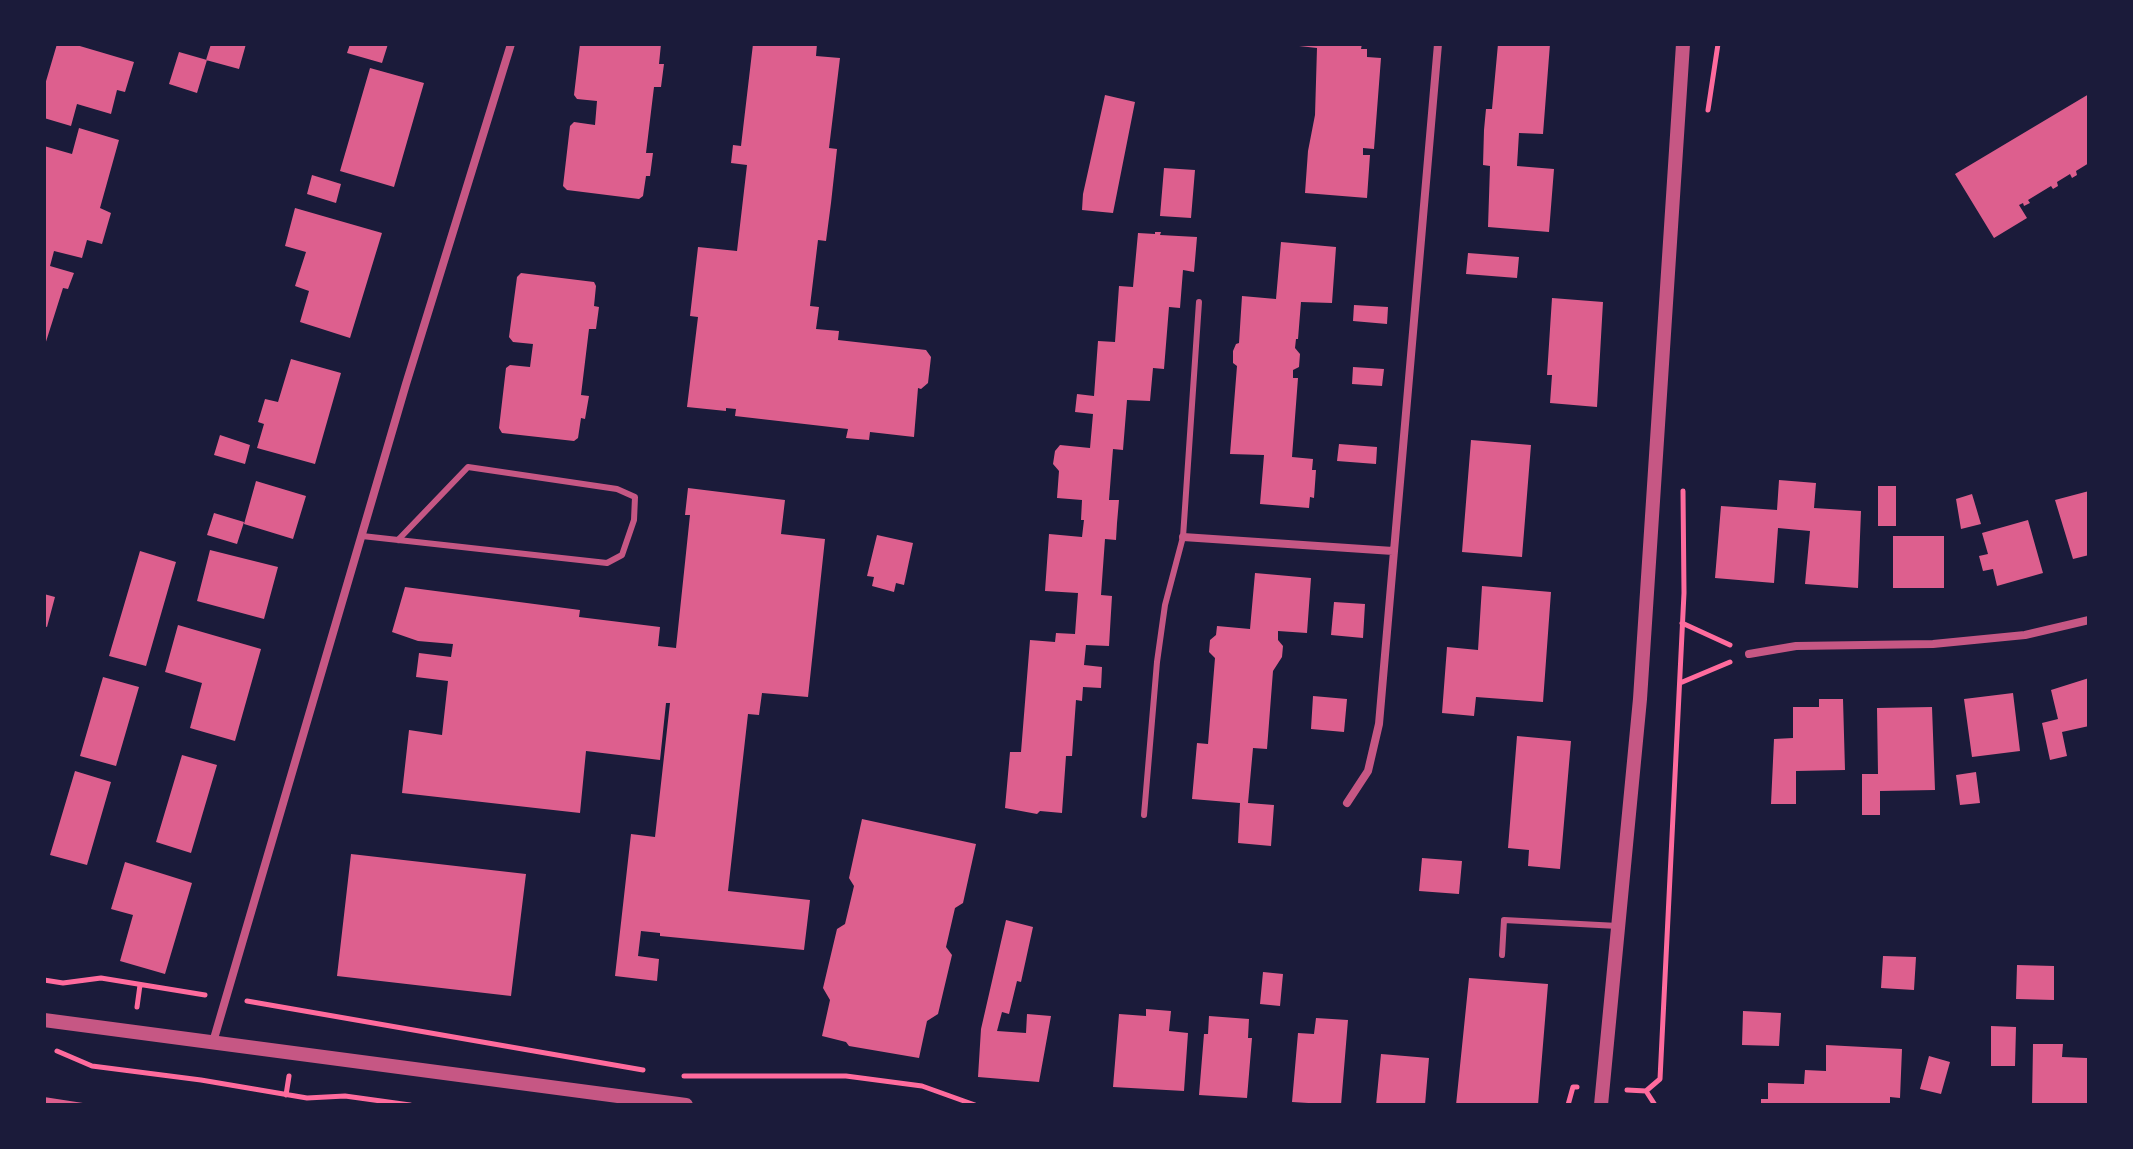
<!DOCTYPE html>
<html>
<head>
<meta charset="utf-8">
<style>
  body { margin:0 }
  #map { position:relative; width:2133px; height:1149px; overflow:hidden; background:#1b1b3a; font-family:Barlow,sans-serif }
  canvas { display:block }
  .frame { position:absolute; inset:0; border:46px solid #1b1b3a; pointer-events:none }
</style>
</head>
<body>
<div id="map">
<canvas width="2133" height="1149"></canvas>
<div class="frame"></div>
</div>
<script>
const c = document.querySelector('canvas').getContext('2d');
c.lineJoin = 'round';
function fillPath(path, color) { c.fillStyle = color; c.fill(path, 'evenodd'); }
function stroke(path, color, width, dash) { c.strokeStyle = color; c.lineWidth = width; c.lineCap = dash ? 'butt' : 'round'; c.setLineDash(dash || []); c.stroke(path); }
const building = new Path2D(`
  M57,44H73L134,62L125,92L117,90L111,114L77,104L71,126L44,118V88Z
  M211,44H246L239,69L206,60Z
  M350,44H388L382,63L347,53Z
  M580,44H661L659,64H664L661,87H654L646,153H653L650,176H646L643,196L639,199L567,190L563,186L570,126L574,122L595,125L597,101L577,99L574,95Z
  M753,44H817L816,56L840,58L829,148L837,149L831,203L826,241L818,240L810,306L819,307L816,329L839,331L838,340L926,350L931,357L928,383L921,389L918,388L914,437L870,432L869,440L846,438L848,429L735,416L736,409L726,408V411L687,407L698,317L690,316L698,247L737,251L747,165L731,163L733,145L741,146Z
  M1300,44H1362L1361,49H1367V57L1381,58L1374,149L1363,148V155H1370L1367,198L1305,193L1308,151L1315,115L1317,48L1299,46Z
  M1498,44H1550L1543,134L1519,133L1517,166L1554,169L1549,232L1488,227L1490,166L1483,165L1484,130L1486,109H1492Z
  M179,52L207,60L197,93L169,84Z
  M370,68L424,83L394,187L340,171Z
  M2089,94V163L2076,171L2077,175L2072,178L2070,174L2057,182L2058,186L2053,189L2051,186L2028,200L2030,203L2024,206L2023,203L2019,205L2027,218L1994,238L1955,174Z
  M1105,95L1135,102L1113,213L1082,210L1083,194Z
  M79,128L119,140L100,208L111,213L102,244L87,240L82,258L54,251L50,266L74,273L68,289L63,288L44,348V146L72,154Z
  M1164,168L1195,170L1191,218L1160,216Z
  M312,175L341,184L336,203L307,194Z
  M295,208L382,233L350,338L300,322L309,291L295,286L306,252L285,246Z
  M1155,232H1161L1160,235L1197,237L1194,272L1183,270L1180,308L1169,307L1164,369L1153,368L1150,401L1127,400L1123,450L1113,449L1109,500H1119L1117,523L1116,540L1105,539L1101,595L1112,596L1109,646L1086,645L1084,665L1102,667L1101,688L1083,687L1082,701L1076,700L1072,756H1066L1062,813L1040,811L1037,814L1005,808L1010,752H1021L1030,640L1055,642L1056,633L1075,634L1078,593L1045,591L1049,534L1082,537L1084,520H1081L1082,500L1057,498L1059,471L1053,464L1055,451L1060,445L1090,448L1093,414L1075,412L1077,394L1094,396L1098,341L1115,342L1119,286L1133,287L1138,233L1155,234Z
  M1281,242L1336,247L1332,303L1301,302L1298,339H1296L1295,348L1300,354L1299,367L1293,370V378H1298L1292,457L1313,459L1312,470H1316L1314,498L1310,497L1309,508L1260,504L1264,455L1230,454L1237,366L1233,363V351L1236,344L1239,343L1242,296L1276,299Z
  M1468,253L1519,257L1517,278L1466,274Z
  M521,273L594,282L596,286L594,306L599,307L596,329H589L581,395L589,396L585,419L581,418L578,438L574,441L502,433L499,428L506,368L510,365L530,367L533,344L513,342L509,337L517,277Z
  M1552,298L1603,302L1597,407L1550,403L1552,375H1547Z
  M1354,305L1388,307L1387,324L1353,321Z
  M291,359L341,373L315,464L257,448L264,424L258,422L265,399L278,402Z
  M1353,367L1384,369L1382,386L1352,384Z
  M220,435L250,445L245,464L214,455Z
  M1471,440L1531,445L1522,557L1462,552Z
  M1339,444L1377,447L1376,464L1337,461Z
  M1779,480L1816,483L1814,508L1861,511L1858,588L1805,584L1810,531L1778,528L1774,583L1715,578L1721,506L1777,510Z
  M256,481L306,496L293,539L244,524Z
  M1878,486H1896V526H1878Z
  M688,488L785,500L781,534L825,539L808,697L762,693L759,715L748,714L728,891L810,900L804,950L660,936V933L641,931L638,956L659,959L657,981L615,976L631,834L655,837L670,703H666L660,760L586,751L580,813L402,793L409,730L442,735L448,681L416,677L419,653L451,657L453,644L418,641L392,632L405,587L580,610L579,617L660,627L658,646L676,648L690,515H685Z
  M2089,491V555L2073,559L2055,500Z
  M1972,494L1981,524L1961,529L1956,499Z
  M214,513L244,522L237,544L207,535Z
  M2028,520L2043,573L1997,586L1993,569L1983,571L1979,556L1988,554L1982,533Z
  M877,535L913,543L904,585L896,583L894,592L872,586L874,577L867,576Z
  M1893,536H1944V588H1893Z
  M210,550L278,567L264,619L197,601Z
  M140,551L176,562L146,666L109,656Z
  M1255,573L1311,578L1307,633L1278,631V640L1283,646L1282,657L1273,671L1267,749L1253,748L1248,803L1274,805L1271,846L1238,843L1240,803L1192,799L1197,743L1208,744L1215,658L1209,652L1210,640L1216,635L1217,626L1250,629Z
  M1482,586L1551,592L1543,702L1476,697L1474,716L1442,713L1447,647L1478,650Z
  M44,594L55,597L47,627L44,626Z
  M1334,602L1365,604L1363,638L1331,635Z
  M178,625L261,649L235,741L190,728L202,683L165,672Z
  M103,677L139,687L116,766L80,756Z
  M2089,678V726L2062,732L2067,756L2050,760L2042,723L2058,719L2051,690Z
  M2013,693L2020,751L1972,757L1964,699Z
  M1313,696L1347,699L1344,732L1311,729Z
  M1819,699H1843L1845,770L1796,771V804H1771L1774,739L1793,738V707H1819Z
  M1932,707L1935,790L1880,791V815H1862V774H1878L1877,708Z
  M1517,736L1571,741L1560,869L1528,866L1529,850L1508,848Z
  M182,755L217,765L191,853L156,842Z
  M75,771L111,782L87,865L50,855Z
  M1976,772L1980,803L1960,805L1956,775Z
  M862,819L976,844L963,903L955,908L946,947L952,955L938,1014L927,1021L919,1058L849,1046L846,1042L822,1036L830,1000L823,988L837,929L845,924L854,886L849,878Z
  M351,854L526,874L511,996L337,976Z
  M1422,858L1462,861L1459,894L1419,891Z
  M125,862L192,883L165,974L120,961L133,915L111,909Z
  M1006,920L1033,927L1021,982L1017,981L1009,1014L1002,1012L997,1031L1026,1033L1027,1014L1051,1016L1039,1082L978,1077L981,1029Z
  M1883,956L1916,957L1914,990L1881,988Z
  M2017,965L2054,966V1000L2016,999Z
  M1263,972L1283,974L1280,1006L1260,1004Z
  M1469,978L1548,984L1538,1105H1456Z
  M1146,1009L1171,1011L1169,1031L1188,1033L1184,1091L1113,1087L1119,1014L1146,1016Z
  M1743,1011L1781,1013L1779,1046L1742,1045Z
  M1209,1016L1249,1019L1248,1038H1252L1247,1098L1199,1095L1204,1034H1208Z
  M1316,1018L1348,1020L1341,1105L1292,1102L1298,1033L1314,1034Z
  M1991,1026L2016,1027L2015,1066H1991Z
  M2033,1044H2063L2062,1057L2087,1058V1105H2032Z
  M1826,1045L1902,1049L1900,1098L1890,1097V1105H1761V1099H1768V1083L1804,1084L1805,1070L1826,1071Z
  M1381,1054L1429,1058L1425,1105H1376Z
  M1929,1056L1950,1062L1941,1094L1920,1089Z
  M44,1097L83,1103V1105H44Z`);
const path = new Path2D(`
  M1708,110L1718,44
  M1682,623L1730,645
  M1680,683L1730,662
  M44,980L63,983L101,978L205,995
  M247,1001L643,1070
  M137,1007L140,985
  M57,1051L92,1066L201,1080L307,1098L345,1096L410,1105
  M684,1076H846L922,1086L975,1105
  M1627,1090L1646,1091L1655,1105
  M1646,1091L1660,1079L1684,593L1683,491
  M286,1095L289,1076
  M1568,1105L1573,1087H1577`);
const service = new Path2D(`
  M362,536L607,563L622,555L634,520L635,497L617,489L468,467L398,540
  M1144,815L1157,662L1165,605L1183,537L1199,302
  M1502,955L1504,920L1618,926`);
const minor = new Path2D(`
  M1183,537L1393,551
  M1749,654L1796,646L1933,644L2025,635L2089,620
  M1347,803L1368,771L1379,724L1438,44
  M213,1042L406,384L511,44`);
const tertiary = new Path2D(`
  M44,1020L686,1105
  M1601,1105L1640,699L1683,44`);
fillPath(building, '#dd5f8e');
stroke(path, '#ff6b9d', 5);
stroke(service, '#c65784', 6);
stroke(minor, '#c65784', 8);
stroke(tertiary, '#c65784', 14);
</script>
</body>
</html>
